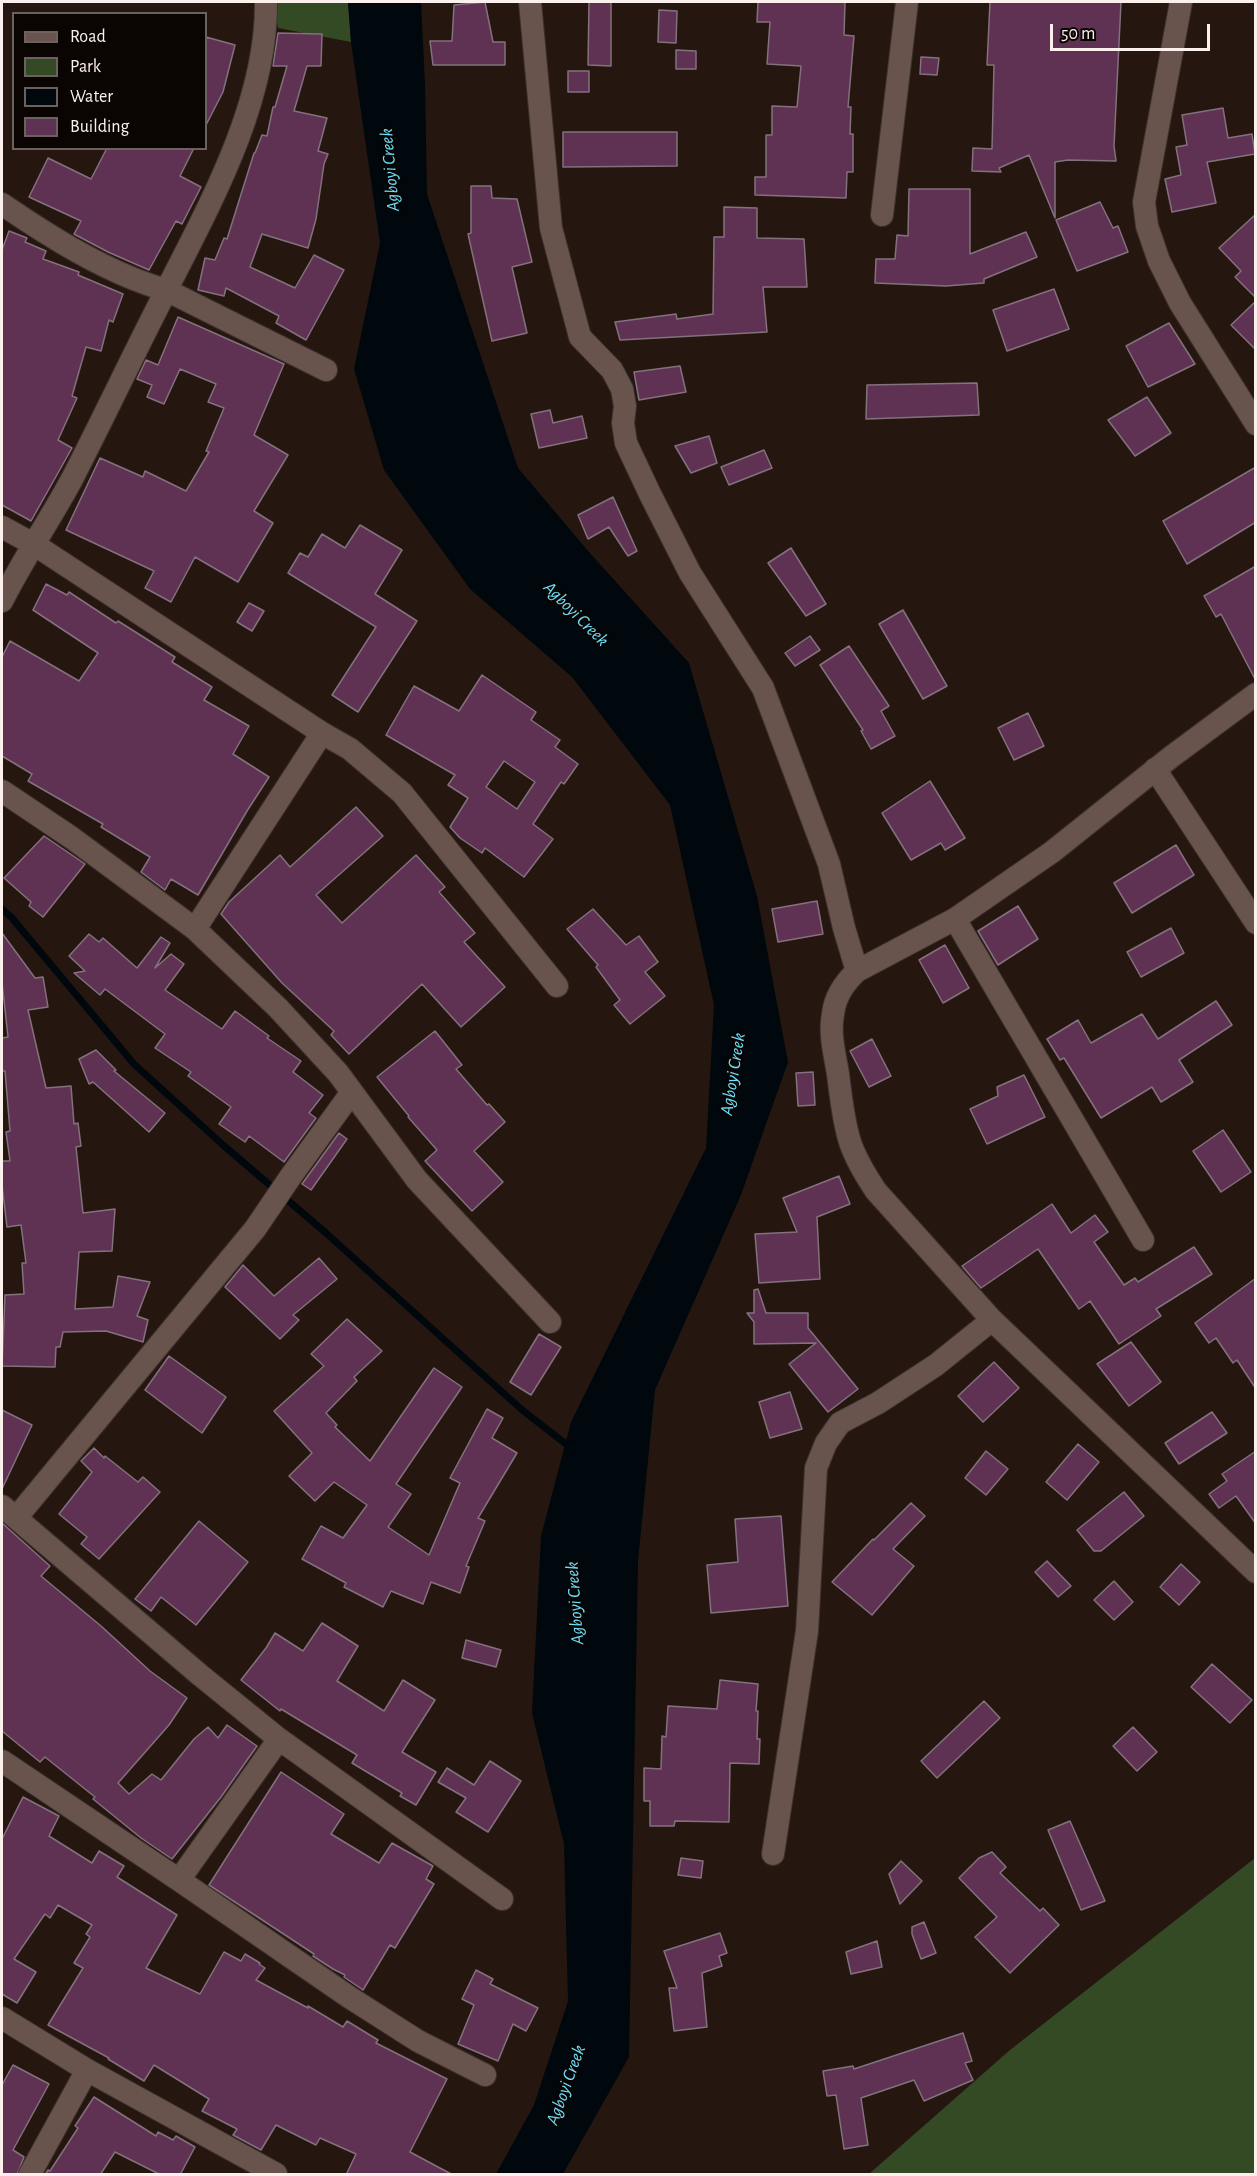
<!DOCTYPE html>
<html>
<head>
<meta charset="utf-8">
<style>
  body { margin:0 }
  #map { position:relative; width:1257px; height:2176px; overflow:hidden; background:#261610; font-family:"Alegreya Sans",sans-serif }
  canvas { display:block }
  .frame { position:absolute; inset:0; border:3px solid #fcf0ec; pointer-events:none }
  .legend { position:absolute; left:12px; top:12px; width:195px; height:138px; box-sizing:border-box; background:#0a0403; border:2px solid #6b6260; margin:0; padding:8px 10px; list-style:none; font-size:18px; color:#fcf0ec }
  .legend li { display:flex; align-items:center; gap:12px; height:30px }
  .legend b { width:30px; border:2px solid #6b6260 }
  .scale { position:absolute; left:1050px; top:24px; width:160px; height:27px; box-sizing:border-box; border:3px solid #fcf0ec; border-top:0; padding-left:8px; font-size:18px; line-height:21px; white-space:nowrap; color:#fcf0ec; -webkit-text-stroke:4px #0a0403; paint-order:stroke }
</style>
</head>
<body>
<div id="map">
<canvas width="1257" height="2176"></canvas>
<div class="frame"></div>
<ul class="legend">
<li><b style="height:8px;background:#68544d"></b>Road</li>
<li><b style="height:16px;background:#334a24"></b>Park</li>
<li><b style="height:16px;background:#00080d"></b>Water</li>
<li><b style="height:16px;background:#5f3253"></b>Building</li>
</ul>
<div class="scale">50 m</div>
</div>
<script>
const c = document.querySelector('canvas').getContext('2d');
c.lineJoin = 'round';
function fillPath(path, color) { c.fillStyle = color; c.fill(path, 'evenodd'); }
function stroke(path, color, width, dash) { c.strokeStyle = color; c.lineWidth = width; c.lineCap = dash ? 'butt' : 'round'; c.setLineDash(dash || []); c.stroke(path); }
function label(font, color, halo, rows, align = 'center') {
  c.font = font + ' "Alegreya Sans",sans-serif'; c.lineWidth = 4.5; c.setLineDash([]); c.textBaseline = 'middle'; c.strokeStyle = halo; c.fillStyle = color; for (const [text, x, y, turn = 0] of rows) {
    c.save(); c.translate(x, y); c.rotate((+turn || 0) * Math.PI / 180); c.textAlign = isNaN(turn) ? turn : align; if (halo) c.strokeText(text, 0, 0); c.fillText(text, 0, 0); c.restore();
  }
}
const green = new Path2D(`
  M273,2H348L351,42L278,28Z
  M1255,1858V2174H869L1010,2050Z`);
const water = new Path2D(`
  M348,2H421L425,84L427,194L518,468L589,552L689,663L757,896L788,1062L741,1195L655,1390L638,1561L629,2057L563,2174H496L534,2105L568,2001L564,1844L532,1713L541,1536L571,1422L706,1148L714,1005L670,805L572,677L470,589L384,470L354,369L380,243L351,42Z`);
const stream = new Path2D(`
  M2,909L12,918L134,1064L223,1145L326,1233L521,1409L571,1448`);
const building = new Path2D(`
  M485,2L493,42H505V65H433L430,41H452L454,5Z
  M589,2H611V66L588,65Z
  M758,2H845L844,35L854,36L848,107H851L850,134H853V172H847L846,198L755,195V177H766V135H772V106L797,107L801,66L767,64L770,22H757Z
  M990,2H1121L1114,146L1116,161L1068,160L1055,162V218L1029,155L999,168L1001,172L972,171L973,148L992,149L994,65H987Z
  M659,10L677,11L676,43L658,42Z
  M278,33L322,34L321,66H307L294,111L327,118L318,151L328,154L324,164L316,219L308,248L262,234L250,267L295,288L314,255L344,270L306,340L276,323L279,316L226,288L224,296L198,290L205,258L215,260L224,238L227,239L254,153H255L262,135L267,136L273,107H275L287,66H273Z
  M206,37L235,45L223,92L206,125Z
  M676,50L696,51V69H676Z
  M921,57L939,58L937,75L920,74Z
  M568,71H589V92H568Z
  M1223,108L1228,138L1252,134L1255,154L1207,162L1216,203L1172,212L1165,179L1181,175L1176,147L1187,145L1182,115Z
  M563,132H677V166L563,167Z
  M107,148H194L180,176L201,187L182,224L176,221L149,270L108,252L74,234L81,221L29,197L48,158L91,179Z
  M471,186H491L492,198L517,199L532,262L512,267L527,333L492,341L468,234L471,233Z
  M909,189H970V254L1026,232L1037,257L984,279V283L946,286L875,283L876,259H895L897,235L908,236Z
  M1100,202L1113,228L1118,226L1128,252L1077,271L1056,220Z
  M724,207L757,208V238L804,239L807,287H763L767,332L620,340L615,322L676,314L677,319L713,314L714,237H724Z
  M1256,214V298L1235,277L1241,271L1219,248Z
  M9,231L27,238L25,242L46,251L43,259L79,272L78,275L123,294L113,322L109,320L101,351L86,347L72,396L77,398L58,440L72,448L31,521L2,505V250Z
  M1054,289L1069,329L1007,351L993,310Z
  M1256,301V350L1231,325Z
  M178,317L284,364L254,435L288,455L254,511L273,523L238,582L195,557L171,602L145,588L154,571L66,530L100,458L143,477L145,471L186,491L209,452L206,451L224,408L208,402L216,384L180,369L164,404L147,397L152,385L137,379L146,360L158,365Z
  M1169,323L1195,364L1148,387L1126,346Z
  M680,366L686,392L639,400L634,372Z
  M977,383L979,415L866,419L867,385Z
  M1147,397L1171,433L1135,456L1108,420Z
  M550,410L553,423L582,416L587,438L539,448L531,414Z
  M709,436L717,463L691,473L675,446Z
  M764,450L772,468L729,485L721,467Z
  M1256,467V522L1187,564L1163,521Z
  M613,497L637,551L628,556L609,527L588,539L578,515Z
  M360,525L402,550L375,594L417,621L358,712L332,695L376,627L288,573L300,553L308,557L322,534L345,548Z
  M791,548L826,604L806,616L768,563Z
  M1256,566V681L1221,614L1216,617L1204,596Z
  M46,584L67,595L69,592L116,623L118,621L175,657L172,662L212,687L204,700L249,726L233,754L269,777L247,811L198,895L171,879L165,890L141,872L150,857L101,827L103,824L28,781L32,774L2,756V657L10,641L79,681L98,653L33,610Z
  M249,603L264,611L252,631L237,622Z
  M903,610L947,686L923,699L879,624Z
  M810,636L820,650L795,666L785,653Z
  M849,646L889,706L881,711L895,736L871,749L861,731L863,730L820,665Z
  M482,675L536,712L531,720L560,740L555,747L578,764L564,784L561,782L533,824L553,839L524,877L485,848L482,853L460,838L450,827L468,798L448,785L455,775L386,735L414,686L459,711ZM504,761L535,782L517,809L486,787Z
  M1028,713L1044,746L1014,760L998,728Z
  M930,781L965,838L945,850L941,843L911,860L882,813Z
  M356,807L383,836L316,895L342,923L416,855L445,887L439,892L475,933L464,942L505,987L461,1027L422,984L349,1054L331,1035L334,1031L282,983L221,914L229,902L280,855L290,867Z
  M44,836L85,864L43,917L29,906L31,902L4,878Z
  M1176,845L1194,875L1132,913L1114,883Z
  M817,901L823,934L778,942L772,909Z
  M1018,906L1038,939L998,965L978,931Z
  M593,909L626,945L639,936L658,962L645,972L665,996L630,1024L614,1005L620,1000L596,967L598,965L567,929Z
  M1171,928L1184,953L1141,977L1127,952Z
  M2,933L35,978L43,977L48,1007L28,1010L46,1088L71,1086L74,1124L78,1123L81,1146L76,1147L83,1213L115,1209L112,1251L79,1252L75,1309L113,1307L118,1276L150,1282L137,1316L148,1320L143,1342L106,1331L63,1332L60,1347H56L55,1367L2,1366L5,1295L24,1294L22,1263H26L21,1225L7,1227L2,1185V1161H10L6,1132L10,1131L5,1071H2V1038L8,1037L2,982Z
  M89,934L99,942L103,938L137,968L161,937L170,943L155,968L171,954L184,964L165,990L222,1029L235,1011L269,1036L267,1038L301,1061L293,1072L323,1095L309,1113L316,1118L284,1162L249,1136L245,1142L219,1124L231,1107L188,1076L191,1072L155,1048L165,1034L105,989L100,995L74,973L85,971L69,956Z
  M945,945L969,988L943,1003L919,960Z
  M1216,1001L1232,1025L1179,1060L1193,1082L1161,1102L1152,1087L1101,1118L1064,1058L1060,1060L1047,1039L1078,1020L1091,1043L1142,1014L1158,1039Z
  M435,1031L462,1065L456,1069L487,1105L489,1104L505,1122L474,1151L503,1182L472,1211L425,1161L437,1150L408,1117L409,1116L377,1077Z
  M872,1039L891,1076L869,1087L850,1051Z
  M96,1050L116,1070L114,1071L165,1113L149,1132L93,1082L89,1084L79,1059Z
  M813,1072L815,1105L798,1106L796,1073Z
  M1024,1075L1045,1117L987,1144L970,1109L998,1096L997,1087Z
  M1223,1130L1251,1172L1221,1192L1193,1151Z
  M339,1133L347,1139L311,1190L302,1184Z
  M839,1176L850,1204L817,1217L820,1279L759,1283L755,1234L797,1232L783,1198Z
  M1052,1204L1071,1233L1095,1215L1108,1232L1094,1242L1124,1285L1135,1278L1138,1282L1194,1247L1212,1274L1156,1309L1161,1316L1119,1344L1090,1301L1079,1309L1038,1249L981,1288L962,1266Z
  M319,1258L337,1279L293,1315L299,1320L280,1339L225,1287L243,1265L274,1296Z
  M1256,1278V1389L1237,1360L1233,1363L1216,1338L1209,1343L1195,1323Z
  M758,1289L766,1313H808V1328L858,1389L828,1412L789,1364L816,1343L754,1344V1322L747,1313H754V1290Z
  M347,1319L382,1351L354,1377L357,1381L326,1413L337,1425L335,1427L370,1461L434,1368L462,1387L396,1484L411,1494L388,1527L429,1555L460,1483L450,1478L487,1409L503,1418L492,1438L517,1453L478,1518L485,1521L466,1566L469,1567L460,1593L431,1582L423,1604L391,1591L383,1607L344,1587L346,1583L302,1559L321,1526L343,1538L367,1505L334,1482L315,1501L289,1476L312,1453L274,1411L324,1366L311,1354Z
  M539,1334L561,1347L531,1395L510,1382Z
  M1131,1342L1161,1382L1129,1406L1097,1364Z
  M169,1356L226,1397L202,1433L145,1390Z
  M994,1362L1019,1388L983,1422L958,1396Z
  M790,1392L802,1429L770,1438L759,1402Z
  M2,1410L32,1425L2,1489Z
  M1212,1412L1227,1433L1179,1464L1165,1443Z
  M1078,1444L1099,1462L1067,1500L1046,1482Z
  M94,1448L104,1458L105,1456L138,1482L143,1477L160,1492L99,1559L81,1544L87,1537L59,1514L92,1472L81,1461Z
  M986,1451L1008,1469L986,1495L965,1478Z
  M1256,1451V1524L1236,1496L1219,1508L1209,1494L1227,1481L1222,1474Z
  M1124,1492L1144,1516L1101,1551H1094L1077,1530Z
  M911,1503L925,1516L893,1549L914,1566L872,1615L832,1582L873,1539L874,1540Z
  M781,1516L788,1606L711,1613L707,1565L738,1562L735,1519Z
  M199,1521L248,1562L196,1625L161,1597L151,1611L135,1599Z
  M2,1523L50,1566L41,1576L101,1626L150,1671L187,1698L169,1725L118,1783L129,1794L152,1774L161,1780L194,1739L208,1727L218,1738L227,1725L257,1746L221,1797L172,1859L141,1838L93,1799L95,1797L45,1757L40,1762L2,1731Z
  M1047,1561L1071,1586L1058,1597L1035,1572Z
  M1181,1564L1200,1582L1179,1605L1160,1587Z
  M1114,1581L1133,1602L1114,1620L1094,1600Z
  M322,1623L358,1646L337,1681L384,1711L403,1680L435,1700L402,1752L436,1772L416,1805L400,1796L402,1793L352,1763L357,1755L281,1709L280,1711L241,1680L266,1648L275,1633L303,1651Z
  M466,1640L501,1650L496,1667L462,1658Z
  M1212,1664L1252,1700L1230,1723L1191,1687Z
  M720,1680L758,1684L756,1711H758L757,1739H760L759,1764L730,1763L729,1822L675,1821L674,1826H650V1801H644V1768L661,1769L662,1736L666,1737L668,1706L717,1709Z
  M984,1701L1000,1718L937,1778L921,1761Z
  M1133,1727L1157,1752L1137,1771L1113,1746Z
  M490,1761L521,1781L488,1832L456,1812L466,1798L438,1782L447,1768L474,1785Z
  M281,1772L344,1814L331,1834L379,1863L392,1843L433,1866L426,1879L434,1884L395,1948L390,1945L363,1990L344,1977L345,1975L333,1969L313,1956L314,1954L209,1885Z
  M23,1797L59,1816L49,1836L92,1863L99,1851L124,1866L117,1877L177,1915L146,1968L200,1994L224,1952L241,1961L245,1954L260,1963L259,1964L265,1968L256,1980L308,2008V2006L343,2027L347,2021L378,2040L376,2043L447,2079L410,2152L453,2175H346L356,2154L320,2138L316,2145L276,2125L261,2150L233,2135L237,2129L202,2111L209,2099L154,2065L144,2081L108,2059L109,2058L48,2025L83,1968L74,1963L90,1937L86,1934L92,1925L58,1905L50,1918L45,1914L14,1959L36,1972L17,2003L2,1994V1839Z
  M1070,1821L1105,1901L1081,1910L1048,1830Z
  M992,1852L1006,1867L1000,1873L1040,1911L1043,1908L1059,1925L1010,1973L975,1937L997,1917L959,1878L979,1858Z
  M681,1858L703,1861L701,1878L678,1875Z
  M901,1861L922,1881L900,1904L889,1874Z
  M924,1922L936,1953L921,1959L912,1934V1927Z
  M720,1933L727,1953L719,1956L722,1966L702,1973L707,2027L674,2031L669,1988H677L664,1951Z
  M877,1941L882,1967L851,1974L846,1952Z
  M476,1970L493,1979L490,1984L538,2008L526,2031L513,2024L498,2061L458,2044L474,2005L462,1999Z
  M963,2033L972,2061L965,2063L973,2080L924,2101L914,2080L861,2098L868,2145L844,2149L836,2095L827,2096L823,2071L853,2066L854,2069Z
  M13,2065L49,2084L13,2150L24,2157L17,2175H2V2085Z
  M94,2097L156,2136L158,2132L173,2140L176,2136L195,2147L180,2175H161L115,2152L100,2175H45L48,2170L50,2171L78,2128L75,2126Z`);
const minor = new Path2D(`
  M530,2L551,228L580,337L612,370L622,389L625,406L623,423L626,443L650,494L690,573L763,688L829,864L844,928L857,971C844,983 835,996 833,1014C829,1034 835,1055 838,1074C841,1097 843,1120 850,1142C856,1160 866,1176 876,1191L992,1320L1256,1572
  M1181,2L1144,202L1147,226L1159,261L1180,303L1256,424
  M2,204C50,237 109,274 166,290L326,370
  M882,215L907,2
  M2,527L35,545L322,733L350,749L402,793L557,986
  M2,601C23,559 50,520 72,479C104,417 134,353 166,291C210,204 267,103 266,2
  M1155,769L1256,923
  M2,791L72,838L195,929L278,1008L338,1073L417,1180L550,1322
  M955,919L1143,1240
  M195,929L322,733
  M857,971L955,919L1052,852L1171,757L1256,694
  M2,1506L200,1675L279,1739L502,1899
  M16,1518L255,1229L291,1176L352,1092
  M2,1761L179,1880L349,1997L418,2041L485,2075
  M773,1854L807,1631L816,1468L826,1443L840,1423L878,1403L936,1365L992,1320
  M179,1880L279,1739
  M2,2018L87,2070L276,2174
  M30,2174L87,2070`);
const waterNames = [
  ["Agboyi Creek",390,170,-95],
  ["Agboyi Creek",576,614,45],
  ["Agboyi Creek",733,1074,-81],
  ["Agboyi Creek",575,1603,-94],
  ["Agboyi Creek",566,2085,-70]
];
fillPath(green, '#334a24');
fillPath(water, '#00080d');
stroke(stream, '#00080d', 7);
fillPath(building, '#5f3253');
stroke(building, '#83717d', 1.5);
stroke(minor, '#3e3230', 24);
stroke(minor, '#68544d', 22);
label('italic 18px', '#6ce0fb', '#0a0403', waterNames);
</script>
</body>
</html>
